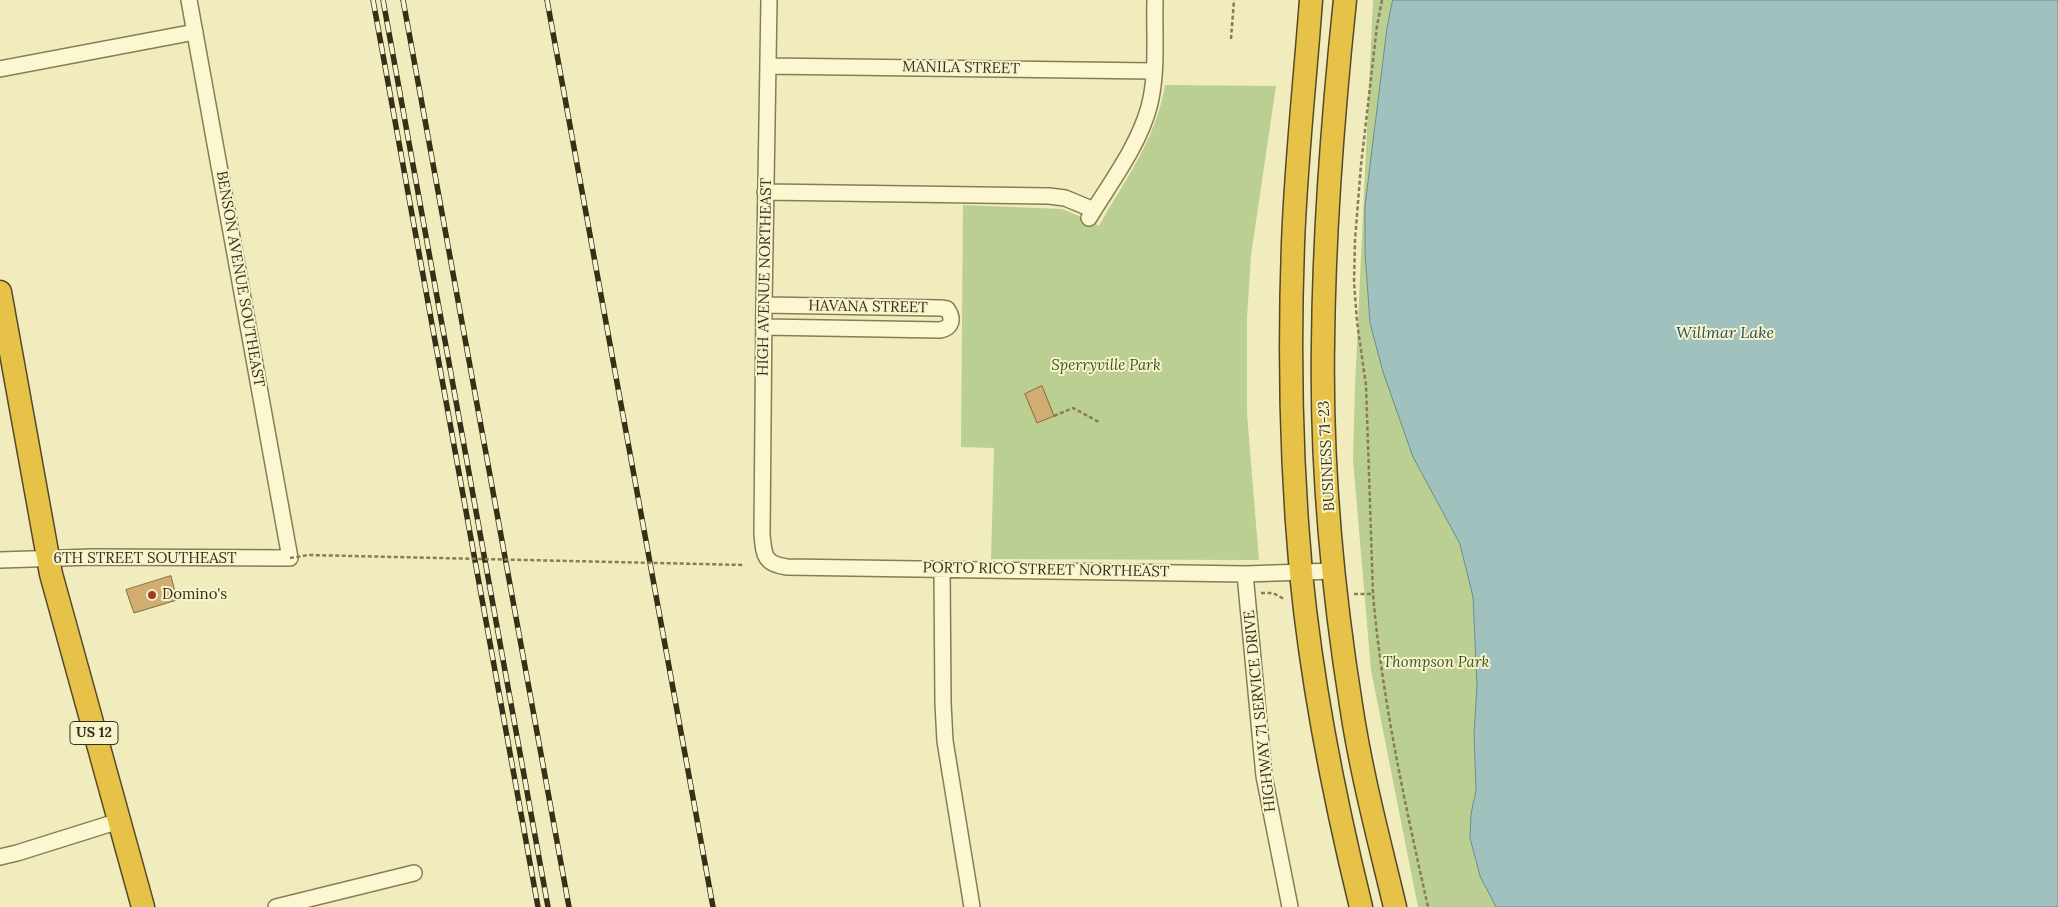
<!DOCTYPE html>
<html>
<head>
<meta charset="utf-8">
<style>
  body { margin:0 }
  canvas { display:block; background:#f0ecbd }
</style>
</head>
<body>
<canvas width="2058" height="907"></canvas>
<script>
const c = document.querySelector('canvas').getContext('2d');
c.lineJoin = 'round';
function fillPath(path, color) { c.fillStyle = color; c.fill(path, 'evenodd'); }
function stroke(path, color, width, dash) { c.strokeStyle = color; c.lineWidth = width; c.lineCap = dash ? 'butt' : 'round'; c.setLineDash(dash || []); c.stroke(path); }
function label(font, color, halo, rows, align = 'center') {
  c.font = font + ' Lora,serif'; c.lineWidth = 4; c.setLineDash([]); c.textBaseline = 'middle'; c.strokeStyle = halo; c.fillStyle = color; for (const [text, x, y, turn = 0] of rows) {
    c.save(); c.translate(x, y); c.rotate((+turn || 0) * Math.PI / 180); c.textAlign = isNaN(turn) ? turn : align; if (halo) c.strokeText(text, 0, 0); c.fillText(text, 0, 0); c.restore();
  }
}
const green = new Path2D(`
  M1373,0H1425L1493,610L1545,907H1418L1371,670L1353,460L1355,386Z
  M1165,85L1276,86L1251,255L1247,318V414L1259,560L991,559L994,448L961,447L963,205L1062,209L1089,220L1099,226C1125,179 1156,140 1165,85Z`);
const water = new Path2D(`
  M1393,0H2058V907H1496L1480,876L1470,838L1471,814L1476,790L1474,734L1477,686L1473,597L1460,544L1413,457L1383,372L1370,323L1365,252V206L1387,28Z`);
const building = new Path2D(`
  M1042,386L1054,416L1037,423L1025,394Z
  M171,576L177,600L134,613L126,590Z`);
const path = new Path2D(`
  M1382,0L1377,26L1361,165L1355,240L1354,282L1357,322L1366,385L1373,594C1382,699 1405,804 1428,907
  M1231,39L1234,0
  M1054,416L1073,408L1099,422
  M1261,593H1273L1284,599
  M1354,594H1373`);
const minor = new Path2D(`
  M769,0L764,305L762,534C764,554 763,564 787,567L1245,574L1334,571
  M768,66L1153,71
  M0,69L195,32
  M765,192L1049,196L1065,198L1094,210
  M1089,218C1110,183 1138,147 1149,107C1158,73 1154,35 1155,0
  M764,305L941,308L947,309C954,319 952,328 940,330L764,327
  M0,560L93,557L290,558L189,0
  M942,569L943,703L945,741L972,907
  M1245,574L1264,776L1290,907
  M0,857L17,853L119,821
  M276,907L414,873`);
const highway = new Path2D(`
  M1311,0C1305,81 1296,162 1293,243C1289,352 1291,463 1301,573C1312,686 1334,797 1361,907
  M1345,0C1333,114 1324,229 1323,344C1321,464 1332,586 1351,705C1361,773 1379,840 1395,907
  M0,292L51,574L143,907`);
const rail = new Path2D(`
  M373,0L538,907
  M383,0L548,907
  M403,0L569,907
  M547,0L713,907`);
const pathBridge = new Path2D(`
  M290,558L309,555L744,565`);
const markers = [
  [152,595,5,"#9c3b22"]
];
const shields = [
  [94,733,48]
];
const shieldNames = [
  ["US 12",94,733]
];
const streetNames = [
  ["MANILA STREET",961,68,1],
  ["HIGH AVENUE NORTHEAST",765,277,-89],
  ["BENSON AVENUE SOUTHEAST",240,279,80],
  ["HAVANA STREET",868,307,1],
  ["BUSINESS 71-23",1327,456,-93],
  ["6TH STREET SOUTHEAST",145,559],
  ["PORTO RICO STREET NORTHEAST",1046,570,1],
  ["HIGHWAY 71 SERVICE DRIVE",1260,711,-96]
];
const parkNames = [
  ["Sperryville Park",1106,366],
  ["Thompson Park",1436,663]
];
const poiNames = [
  ["Domino's",162,595]
];
const waterNames = [
  ["Willmar Lake",1725,333]
];
fillPath(green, '#bacf91');
fillPath(water, '#a1c1bf');
stroke(water, '#688f8e', 1);
fillPath(building, '#d1ad71');
stroke(building, '#8a6a3a', 1);
stroke(minor, '#897c55', 18);
stroke(highway, '#56482a', 25);
stroke(path, '#897c55', 2.5, [4, 2.5]);
stroke(minor, '#fbf7d1', 15);
stroke(highway, '#e6c248', 22);
stroke(rail, '#382f1b', 5.5);
stroke(rail, '#f7f4cd', 4, [11]);
stroke(pathBridge, '#897c55', 2.5, [4, 2.5]);
for (const [x, y, r, color] of markers) { const dot = new Path2D(); dot.arc(x, y, r, 0, 2 * Math.PI); c.fillStyle = color; c.fill(dot); stroke(dot, '#f7f4cd', 2); }
for (const [x, y, w] of shields) { const box = new Path2D(); box.roundRect(x - w / 2, y - 11.5, w, 23, 4); c.fillStyle = '#f7f4cd'; c.fill(box); stroke(box, '#382f1b', 1); }
label('bold 14px', '#382f1b', null, shieldNames);
label('15px', '#382f1b', '#f7f4cd', streetNames);
label('italic 15px', '#3d5520', '#f7f4cd', parkNames);
label('15px', '#382f1b', '#f7f4cd', poiNames, 'left');
label('italic 16px', '#295158', '#f7f4cd', waterNames);
</script>
</body>
</html>
